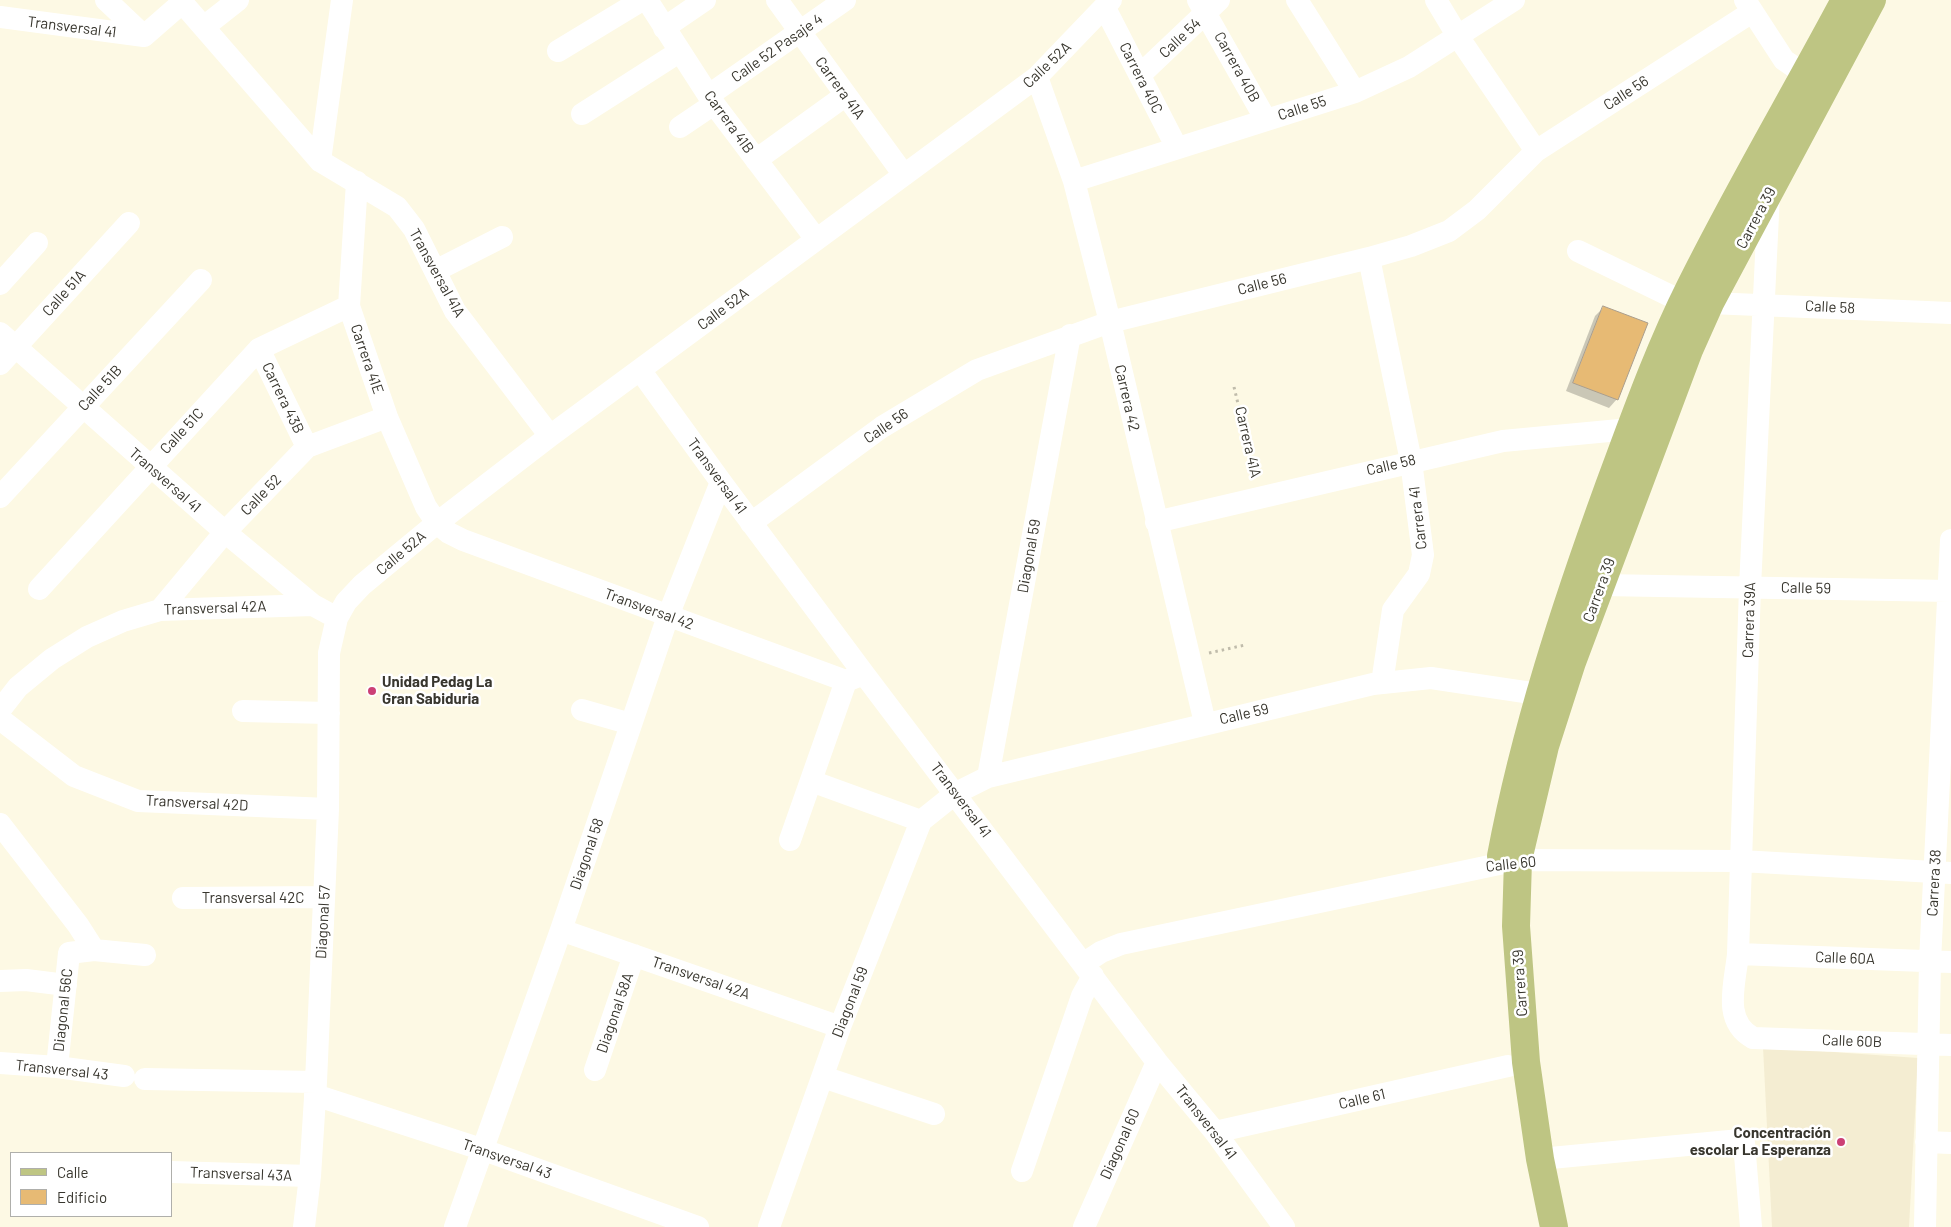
<!DOCTYPE html>
<html>
<head>
<meta charset="utf-8">
<style>
  body { margin:0 }
  #map { position:relative; width:1951px; height:1227px; overflow:hidden; background:#fdf9e4; font-family:Barlow,sans-serif }
  canvas { display:block }
  .legend { position:absolute; left:10px; top:1152px; width:162px; height:65px; box-sizing:border-box; background:#fff; border:1px solid #afafab; margin:0; padding:6px 9px; list-style:none; font-size:15px; color:#38362e }
  .legend li { display:flex; align-items:center; gap:10px; height:25px }
  .legend b { width:25px; border:1px solid #afafab }
</style>
</head>
<body>
<div id="map">
<canvas width="1951" height="1227"></canvas>
<ul class="legend">
<li><b style="height:6px;background:#bec583"></b>Calle</li>
<li><b style="height:14px;background:#e7ba74"></b>Edificio</li>
</ul>
</div>
<script>
const c = document.querySelector('canvas').getContext('2d');
c.lineJoin = 'round';
function fillPath(path, color) { c.fillStyle = color; c.fill(path, 'evenodd'); }
function stroke(path, color, width, dash) { c.strokeStyle = color; c.lineWidth = width; c.lineCap = dash ? 'butt' : 'round'; c.setLineDash(dash || []); c.stroke(path); }
function label(font, color, halo, rows, align = 'center') {
  c.font = font + ' Barlow,sans-serif'; c.lineWidth = 5; c.setLineDash([]); c.textBaseline = 'middle'; c.strokeStyle = halo; c.fillStyle = color; for (const [text, x, y, turn = 0] of rows) {
    c.save(); c.translate(x, y); c.rotate((+turn || 0) * Math.PI / 180); c.textAlign = isNaN(turn) ? turn : align; if (halo) c.strokeText(text, 0, 0); c.fillText(text, 0, 0); c.restore();
  }
}
const built = new Path2D(`
  M1763,1047L1918,1058L1909,1227H1772Z`);
const shadow = new Path2D(`
  M1603,308L1617,399L1609,408L1566,391L1595,316Z`);
const building = new Path2D(`
  M1603,306L1648,323L1618,400L1573,383Z`);
const path = new Path2D(`
  M1234,387L1256,479
  M1209,653L1245,645`);
const minor = new Path2D(`
  M106,0L144,36
  M180,0L320,161L397,207L414,229L455,311L550,436
  M647,0L714,104L816,239
  M777,0L904,175
  M1198,0L1266,120
  M1297,0L1355,92
  M1436,0L1457,35L1536,151
  M1745,0L1784,60L1819,84
  M1105,8L1177,148
  M0,17L144,36
  M205,26L238,0
  M664,28L705,0
  M144,36L183,2
  M558,51L642,0
  M1140,75L1219,0
  M1037,77L1074,181L1110,322L1205,723
  M709,95L845,0
  M582,114L679,52
  M680,127L714,104
  M756,160L846,95
  M320,161L342,0
  M1074,181L1355,92L1409,67L1514,0
  M357,182L349,306L387,417L426,507L437,523L449,533L463,540L846,681L864,674
  M1769,194L1750,587L1738,954C1735,984 1722,1021 1753,1038L1951,1045
  M1578,251L1683,302
  M1369,258L1411,461L1423,555L1419,574L1393,610L1382,683
  M435,271L502,237
  M0,284L37,243
  M1710,303L1951,313
  M0,333L225,532L313,605L337,618
  M259,349L307,447
  M0,364L129,223
  M640,370L721,482L864,674L1157,1062L1215,1132L1284,1227
  M0,497L201,280
  M1156,522L1503,441L1630,429
  M751,523L882,427L977,370L1110,322L1369,258L1411,246L1449,231L1477,210L1536,151L1752,12
  M1601,585L1951,591
  M39,589L259,349L349,306
  M160,610L225,532L307,447L387,417
  M0,710L18,687L52,659L87,637L123,621L160,610L313,605
  M582,710L631,724
  M243,711L329,713
  M0,719L74,776L138,801L328,809
  M988,777L1070,335
  M811,781L921,821
  M0,824L78,925L94,950
  M790,840L846,681
  M183,898L324,897
  M561,930L840,1027
  M1738,954L1951,962
  M1083,964L1101,952L1121,944L1518,860L1741,861L1951,873
  M0,981L26,980L66,985
  M0,1063L57,1067L124,1076
  M57,1067L69,953L94,950L145,955
  M595,1070L634,955
  M823,1077L934,1114
  M145,1079L316,1082
  M315,1095L481,1149L698,1227
  M1215,1132L1508,1066
  M1926,1142L1951,1143
  M1540,1159L1740,1140L1744,1143L1751,1227
  M1022,1171L1082,996L1093,976
  M171,1172L310,1176
  M304,1227L310,1176L316,1082L328,809L329,653L337,618L346,602L362,585L437,523L550,436L1037,77L1111,0
  M455,1227L561,930L668,616L721,482
  M769,1227L840,1027L921,821L956,793L988,777L1373,684L1431,678L1538,694
  M1084,1227L1157,1062
  M1925,1227L1930,961L1951,540`);
const major = new Path2D(`
  M1501,856C1525,729 1565,607 1609,486C1634,419 1658,351 1690,287C1738,190 1794,96 1845,0
  M1554,1227L1540,1159L1526,1062L1516,926L1518,860L1545,746L1572,662L1689,350L1710,303L1872,0`);
const markers = [
  [372,691,5,"#cc4075"],
  [1841,1142,5,"#cc4075"]
];
const streetNames = [
  ["Transversal 41",72,27,7],
  ["Calle 54",1180,38,-43],
  ["Calle 52 Pasaje 4",777,48,-35],
  ["Calle 52A",1047,65,-43],
  ["Carrera 40B",1237,67,61],
  ["Carrera 40C",1141,78,63],
  ["Carrera 41A",840,88,54],
  ["Calle 56",1626,93,-33],
  ["Calle 55",1302,108,-18],
  ["Carrera 41B",729,122,54],
  ["Carrera 39",1756,218,-62],
  ["Transversal 41A",437,273,61],
  ["Calle 56",1262,284,-14],
  ["Calle 51A",64,293,-48],
  ["Calle 58",1830,307,3],
  ["Calle 52A",723,309,-37],
  ["Carrera 41E",367,359,71],
  ["Calle 51B",100,388,-47],
  ["Carrera 43B",283,398,64],
  ["Carrera 42",1127,398,77],
  ["Calle 56",886,426,-34],
  ["Calle 51C",182,431,-47],
  ["Carrera 41A",1248,442,77],
  ["Calle 58",1391,465,-13],
  ["Transversal 41",717,476,54],
  ["Transversal 41",165,480,41],
  ["Calle 52",261,495,-46],
  ["Carrera 41",1418,518,-97],
  ["Calle 52A",401,553,-40],
  ["Diagonal 59",1029,556,-80],
  ["Calle 59",1806,588,1],
  ["Carrera 39",1599,590,-70],
  ["Transversal 42A",215,608,-2],
  ["Transversal 42",649,609,20],
  ["Carrera 39A",1749,620,-88],
  ["Calle 59",1244,714,-13],
  ["Transversal 41",961,800,53],
  ["Transversal 42D",197,803,3],
  ["Diagonal 58",587,854,-71],
  ["Calle 60",1511,864,-6],
  ["Carrera 38",1934,883,-87],
  ["Transversal 42C",253,898],
  ["Diagonal 57",323,922,-87],
  ["Calle 60A",1845,958,2],
  ["Transversal 42A",701,978,19],
  ["Carrera 39",1520,983,-94],
  ["Diagonal 59",850,1002,-69],
  ["Diagonal 56C",63,1010,-84],
  ["Diagonal 58A",615,1013,-71],
  ["Calle 60B",1852,1041,2],
  ["Transversal 43",62,1070,6],
  ["Calle 61",1362,1099,-13],
  ["Transversal 41",1206,1122,52],
  ["Diagonal 60",1120,1144,-66],
  ["Transversal 43",507,1159,19],
  ["Transversal 43A",241,1174,2]
];
const poiNames = [
  ["Unidad Pedag La",382,682],
  ["Gran Sabiduria",382,699],
  ["Concentración",1831,1133,"right"],
  ["escolar La Esperanza",1831,1150,"right"]
];
fillPath(built, '#f4edd2');
fillPath(shadow, '#0003');
fillPath(building, '#e7ba74');
stroke(building, '#aa9e8d', 1);
stroke(path, '#c0bcab', 3, [2.5, 4]);
stroke(minor, '#fff', 22);
stroke(major, '#bec583', 28);
for (const [x, y, r, color] of markers) { const dot = new Path2D(); dot.arc(x, y, r, 0, 2 * Math.PI); c.fillStyle = color; c.fill(dot); stroke(dot, '#fff', 2); }
label('15px', '#38362e', '#fff', streetNames);
label('bold 15px', '#38362e', '#fff', poiNames, 'left');
</script>
</body>
</html>
